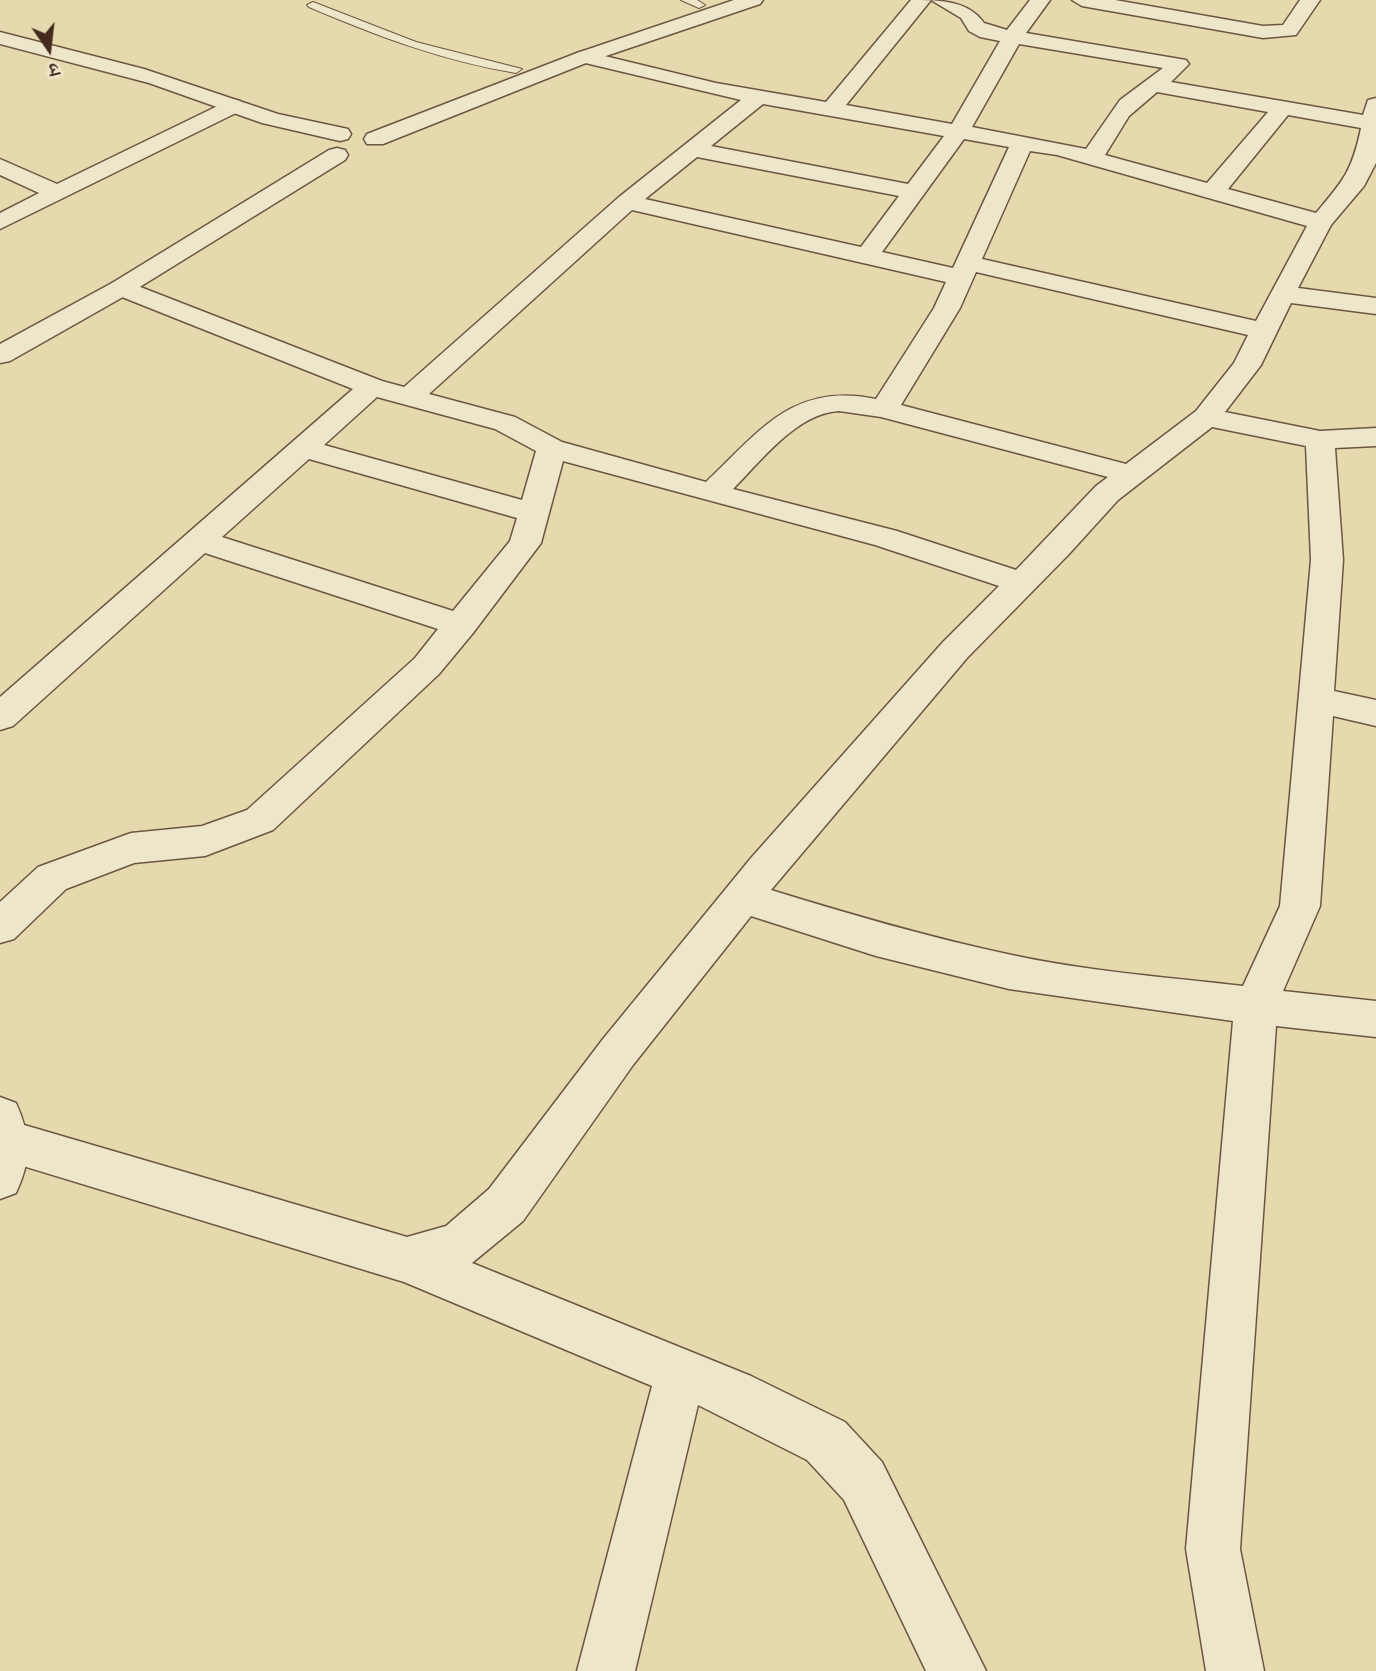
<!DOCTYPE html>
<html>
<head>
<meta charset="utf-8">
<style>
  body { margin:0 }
  #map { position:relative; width:1376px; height:1671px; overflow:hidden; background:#e5d9ad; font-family:Alegreya,"Noto Serif Devanagari",serif }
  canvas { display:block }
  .north { position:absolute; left:14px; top:14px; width:70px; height:70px; -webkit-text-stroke:5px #eee6ca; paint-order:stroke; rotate:166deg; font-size:19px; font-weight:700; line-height:28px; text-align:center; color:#432b1e }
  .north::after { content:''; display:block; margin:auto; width:24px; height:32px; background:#432b1e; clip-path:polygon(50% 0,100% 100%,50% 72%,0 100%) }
</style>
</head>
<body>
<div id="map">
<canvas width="1376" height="1671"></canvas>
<div class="north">उ</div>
</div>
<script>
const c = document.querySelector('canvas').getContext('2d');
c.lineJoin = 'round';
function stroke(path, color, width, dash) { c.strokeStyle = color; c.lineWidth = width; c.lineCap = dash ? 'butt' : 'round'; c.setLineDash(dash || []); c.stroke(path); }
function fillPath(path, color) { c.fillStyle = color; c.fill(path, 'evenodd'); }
const service = new Path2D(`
  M681,0H697L705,5L699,8Z
  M313,2L416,42L522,69L516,73C443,61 377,36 309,7L307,5Z`);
const minor = new Path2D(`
  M911,0C939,0 968,0 984,23L1007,30L1030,0H1050L1026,33L1186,60L1189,64L1171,82L1363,115L1368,100L1376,98V163L1364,186L1331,225L1298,288L1376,298V314L1291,303L1261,365L1225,412L1320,431L1376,428V446L1335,448L1343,560L1334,691L1376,700V726L1333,716L1320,906L1283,991L1376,1001V1037L1276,1026L1240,1549L1264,1671H1206L1186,1549L1233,1021L1009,989L876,956L751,916L633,1065L523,1221L472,1263L751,1376L845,1422L882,1462L986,1671H926L844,1500L807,1460L698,1405L635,1671H577L652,1386L404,1282L0,1159V1123L7,1120L407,1237L446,1226L489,1189L603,1039L751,858L943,642L999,586L875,545L563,461L541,543L473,633L439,674L273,830L205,856L134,863L66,889L14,939L0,943V902L38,867L131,833L202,826L247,810L415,658L438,629L205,553L13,726L0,730V697L353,389L112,293L108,288L112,283L121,280L130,283L382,381L404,387L619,197L741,100L577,61L574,57L577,53L584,51L716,83L826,102ZM931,0L961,18L969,31L980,37L1000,41L952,124L846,105ZM1019,44L1163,68L1120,100L1086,149L972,127ZM1157,92L1268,112L1207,183L1105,155L1129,116ZM763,104L944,136L908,184L711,146ZM1288,115L1361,128C1352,171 1344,180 1316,213L1228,189ZM964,139L1009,147L953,268L882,252ZM1030,151L1057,155L1307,226L1256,321L982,259ZM697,157L899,196L861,247L645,199ZM632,210L946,282L934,308L876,399C793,382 761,430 706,482L562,442L515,417L429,394ZM976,272L1248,335L1234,363L1196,411L1126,464L901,405L960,308ZM377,397L495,429L536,451L522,500L324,445ZM839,411L881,417L1108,477L1096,486L1016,570L897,531L733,489C761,461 797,413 839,411ZM1212,427L1306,446L1311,560L1280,906L1243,986C1165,977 1084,971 1007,954C927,937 849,914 771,890L967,658L1069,554L1118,500ZM309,459L517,518L510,541L453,611L222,537Z
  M1072,0H1115L1263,26L1283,25L1300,0H1320L1296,35L1263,38L1082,6Z
  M232,99L240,101L243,106L240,111L0,229V213L39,193L0,175V159L57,184Z`);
const tertiary = new Path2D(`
  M734,0H763L760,4L591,61L383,144H367L364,139L367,134L577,53Z
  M0,32L144,69L278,114L348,129L351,134L348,139L340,141L262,123L149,83L0,44Z
  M337,148L345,150L348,155L345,160L130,293L10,361L0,363V344L112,283L329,150Z
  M0,1097L16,1103C31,1136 32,1159 16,1193L0,1199Z`);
stroke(service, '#6c5642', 2);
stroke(minor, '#6c5642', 3);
stroke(tertiary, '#6c5642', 3);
fillPath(service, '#eee6ca');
fillPath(minor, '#eee6ca');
fillPath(tertiary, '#eee6ca');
</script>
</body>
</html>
